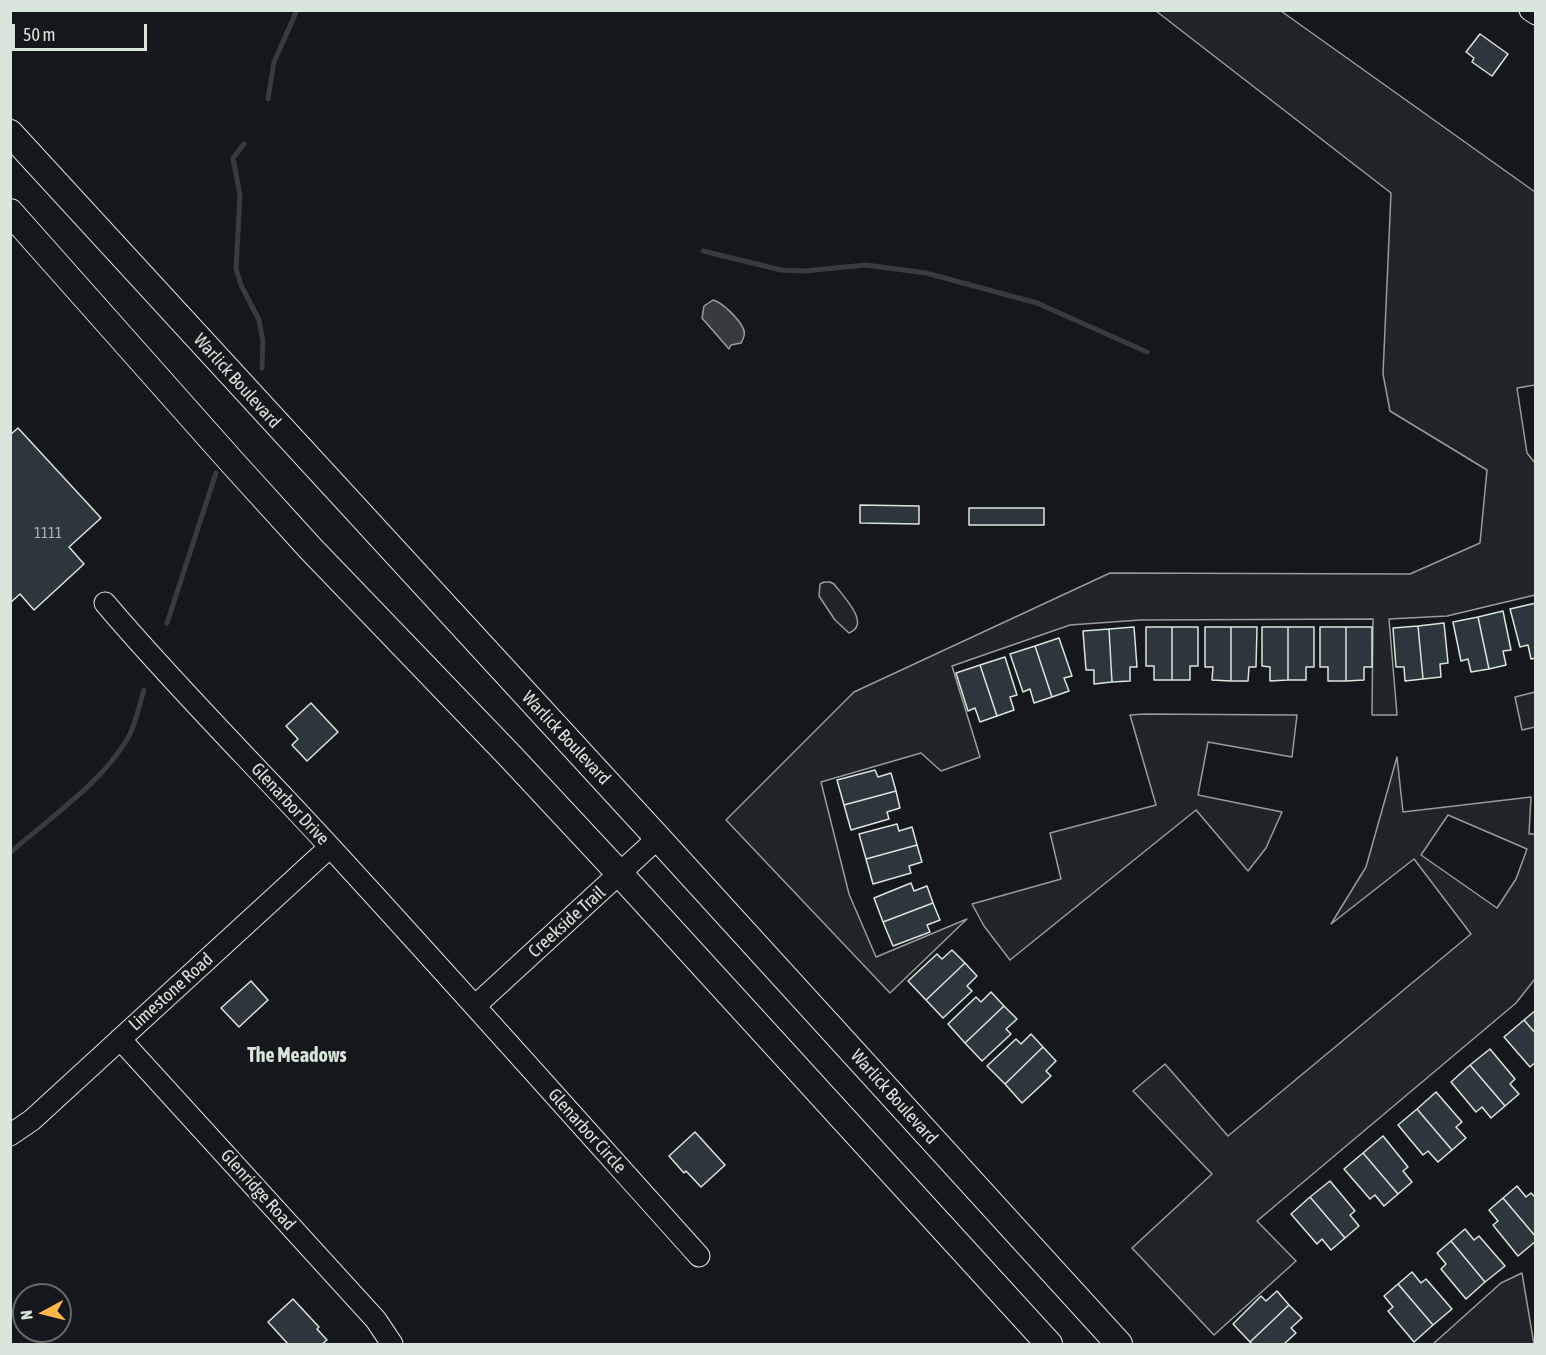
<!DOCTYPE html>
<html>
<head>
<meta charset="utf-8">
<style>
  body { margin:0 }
  #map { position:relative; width:1546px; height:1355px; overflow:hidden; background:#14181c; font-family:"Asap Condensed",sans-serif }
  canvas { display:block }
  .frame { position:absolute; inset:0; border:12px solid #d8e6dc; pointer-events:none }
  .north { position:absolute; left:12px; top:1283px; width:60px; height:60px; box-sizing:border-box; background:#14181c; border:2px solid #626a69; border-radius:50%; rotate:263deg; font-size:16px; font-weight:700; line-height:24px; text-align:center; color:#d8e6dc }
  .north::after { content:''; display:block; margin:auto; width:21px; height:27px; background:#ffb74d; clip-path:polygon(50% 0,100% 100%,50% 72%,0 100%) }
  .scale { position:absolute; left:12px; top:24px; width:135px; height:27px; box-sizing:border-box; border:3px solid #d8e6dc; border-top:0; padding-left:8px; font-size:18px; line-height:21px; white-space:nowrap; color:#d8e6dc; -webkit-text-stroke:4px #14181c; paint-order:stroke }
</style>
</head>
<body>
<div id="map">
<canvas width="1546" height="1355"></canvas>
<div class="frame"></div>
<div class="north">N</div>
<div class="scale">50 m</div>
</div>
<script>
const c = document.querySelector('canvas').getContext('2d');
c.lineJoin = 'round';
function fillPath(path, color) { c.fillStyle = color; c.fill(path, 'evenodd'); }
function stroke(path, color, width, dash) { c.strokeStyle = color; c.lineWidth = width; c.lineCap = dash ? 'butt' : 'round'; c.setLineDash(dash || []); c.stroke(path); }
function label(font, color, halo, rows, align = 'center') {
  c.font = font + ' "Asap Condensed",sans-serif'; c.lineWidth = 4.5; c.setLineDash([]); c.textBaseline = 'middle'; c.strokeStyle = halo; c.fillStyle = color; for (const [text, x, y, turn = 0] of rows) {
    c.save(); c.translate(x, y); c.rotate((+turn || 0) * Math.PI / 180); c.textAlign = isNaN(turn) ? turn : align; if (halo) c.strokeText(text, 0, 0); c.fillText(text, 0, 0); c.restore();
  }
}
const green = new Path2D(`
  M1156,11H1281L1535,192V385L1517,388L1527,453L1535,463V595L1447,616L1389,619L1397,715H1372L1373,619L1140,620L1070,625L952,666L980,757L941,771L921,753L821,782L849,894L876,957L967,919L890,993L726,820L854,692L1110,573L1410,574L1480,543L1487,470L1390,411L1383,374L1391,193Z
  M824,582H830L834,584C842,595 872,624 849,633L835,620L819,596L820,584Z
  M1535,692V727L1522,730L1515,697Z
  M1145,714L1297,715L1292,757L1208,742L1198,795L1282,812L1266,848L1248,871L1196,810L1010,960L984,926L972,904L1061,879L1050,833L1156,805L1130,715Z
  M1397,757L1403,812L1531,797L1529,834H1536L1535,979L1516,1003L1257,1221L1296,1261L1214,1335L1132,1248L1212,1174L1133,1091L1165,1064L1228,1136L1471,934L1414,859L1331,924L1366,867ZM1448,815L1527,849L1516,879L1497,908L1421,855Z
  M1522,1273L1534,1344H1433L1501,1283Z`);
const water = new Path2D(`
  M713,300C722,302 739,319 743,328C746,333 744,338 741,343L731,345L729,349L702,318L704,306Z`);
const stream = new Path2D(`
  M268,99L274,62L297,10
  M244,144L233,158L240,195L236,269L241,285L259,320L263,341L262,368
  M703,251L781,270L804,271L866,265L926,273L1037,303L1147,352
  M167,623L216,473
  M10,853C50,817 100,785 128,738C136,724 139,705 144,690`);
const building = new Path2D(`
  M1480,34L1508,54L1492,76L1472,62L1474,58L1466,52Z
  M18,428L101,518L69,547L84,564L34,610L20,594L10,603V435Z
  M860,505L919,506V524L860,523Z
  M969,508H1044V525H969Z
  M1536,603V658L1531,659L1528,645L1520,647L1510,609Z
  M1503,611L1511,650L1503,651L1506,665L1489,669L1478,617Z
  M1478,617L1489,669L1471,672L1468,659L1461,661L1453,622Z
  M1444,623L1448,663L1440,664L1441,677L1423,679L1418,626Z
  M1418,626L1423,679L1405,681L1404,667H1396L1393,628Z
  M1134,627L1137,667H1130V681L1112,682L1109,629Z
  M1146,627H1172V680H1154V666H1146Z
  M1172,627H1198V666H1190V680H1172Z
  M1205,627H1231V681L1212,680L1213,667H1205Z
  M1231,627H1257L1256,667H1249L1248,681H1231Z
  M1262,627H1288V680L1270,681V667L1262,666Z
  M1288,627H1314V667H1306V680H1288Z
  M1320,627H1346V681H1328V667H1320Z
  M1346,627H1372V667H1364V680L1346,681Z
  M1109,629L1112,682L1094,684V670H1086L1083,631Z
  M1059,638L1072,676L1064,678L1069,691L1052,697L1035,646Z
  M1035,646L1052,697L1034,703L1030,689L1023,692L1010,654Z
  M1005,657L1017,695L1010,697L1014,710L997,716L980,665Z
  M980,665L997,716L980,722L975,708L968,711L956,673Z
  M311,703L338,732L307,761L292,745L298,739L286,726Z
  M875,770L878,777L891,773L896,791L844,805L837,780Z
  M896,791L900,808L887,812L889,819L851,830L844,805Z
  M897,824L899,831L912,827L917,845L866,859L859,834Z
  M917,845L922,862L909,866L911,873L873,884L866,859Z
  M911,883L914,891L927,886L933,903L883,922L874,898Z
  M933,903L940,920L927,925L930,932L893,946L883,922Z
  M952,950L965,963L926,1000L908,981L937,954L942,959Z
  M965,963L977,976L967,986L972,991L943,1018L926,1000Z
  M251,981L268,1000L239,1027L221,1008Z
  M991,992L1004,1006L965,1043L948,1024L976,997L981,1002Z
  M1004,1006L1017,1019L1006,1029L1011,1034L982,1061L965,1043Z
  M1536,1010V1034L1524,1020Z
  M1524,1020L1536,1034V1062L1530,1067L1504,1037Z
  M1031,1034L1043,1047L1005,1084L987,1066L1016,1039L1021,1044Z
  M1043,1047L1056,1061L1046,1071L1051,1076L1022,1103L1005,1084Z
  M1490,1049L1515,1079L1510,1084L1519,1094L1505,1106L1470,1065Z
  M1470,1065L1505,1106L1491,1118L1482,1107L1476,1112L1451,1082Z
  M1436,1092L1462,1122L1456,1127L1466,1138L1452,1150L1417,1109Z
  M1417,1109L1452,1150L1438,1162L1428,1151L1423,1155L1398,1125Z
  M695,1132L725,1165L701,1187L686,1171L684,1173L669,1156Z
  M1383,1136L1408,1167L1403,1171L1412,1182L1398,1194L1363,1153Z
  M1363,1153L1398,1194L1384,1206L1375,1195L1370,1199L1344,1169Z
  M1330,1181L1355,1211L1350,1215L1359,1226L1345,1238L1310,1197Z
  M1517,1186L1526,1197L1531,1193L1536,1198V1237L1503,1198Z
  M1310,1197L1345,1238L1331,1250L1322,1239L1317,1244L1291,1214Z
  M1503,1198L1536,1237V1241L1518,1256L1493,1225L1498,1221L1489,1210Z
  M1465,1229L1474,1240L1479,1236L1505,1266L1485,1282L1451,1241Z
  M1451,1241L1485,1282L1466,1299L1441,1269L1446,1264L1437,1253Z
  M1412,1272L1421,1283L1426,1279L1452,1309L1433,1325L1398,1284Z
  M1398,1284L1433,1325L1414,1342L1388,1311L1393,1307L1384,1296Z
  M1277,1291L1289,1305L1250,1342L1233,1324L1261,1296L1266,1301Z
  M293,1299L319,1327L317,1329L327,1340L322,1344H288L268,1322Z
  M1289,1305L1302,1318L1291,1328L1296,1333L1284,1344H1252L1250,1342Z`);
const minor = new Path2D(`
  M1530,10L1536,14
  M105,603C177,688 257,767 332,849C456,984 577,1120 699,1256
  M475,1006L658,838
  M120,1039L376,1320L392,1344
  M10,1135L32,1120L330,847`);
const major = new Path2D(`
  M10,133L658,838L1119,1344
  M10,212L232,462L311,549L511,757L620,874L1049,1344`);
const numberNames = [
  ["1111",48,533]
];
const streetNames = [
  ["Warlick Boulevard",237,381,48],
  ["Warlick Boulevard",566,738,47],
  ["Glenarbor Drive",290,804,47],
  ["Creekside Trail",567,922,-42],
  ["Limestone Road",171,992,-42],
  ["Warlick Boulevard",894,1097,48],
  ["Glenarbor Circle",587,1131,48],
  ["Glenridge Road",258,1190,48]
];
const neighbourhoodNames = [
  ["The Meadows",297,1056]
];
fillPath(green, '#202428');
stroke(green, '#939e99', 1.5);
fillPath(water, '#363b3e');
stroke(water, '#939e99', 1.5);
stroke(stream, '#363b3e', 5);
fillPath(building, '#2c363c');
stroke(building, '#d8e6dc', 1.5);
stroke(minor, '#d8e6dc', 23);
stroke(major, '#d8e6dc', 28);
stroke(minor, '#14181c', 21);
stroke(major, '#14181c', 26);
label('15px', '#adbab4', null, numberNames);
label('18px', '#d8e6dc', '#14181c', streetNames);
label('bold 20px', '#d8e6dc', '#14181c', neighbourhoodNames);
</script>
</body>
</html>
